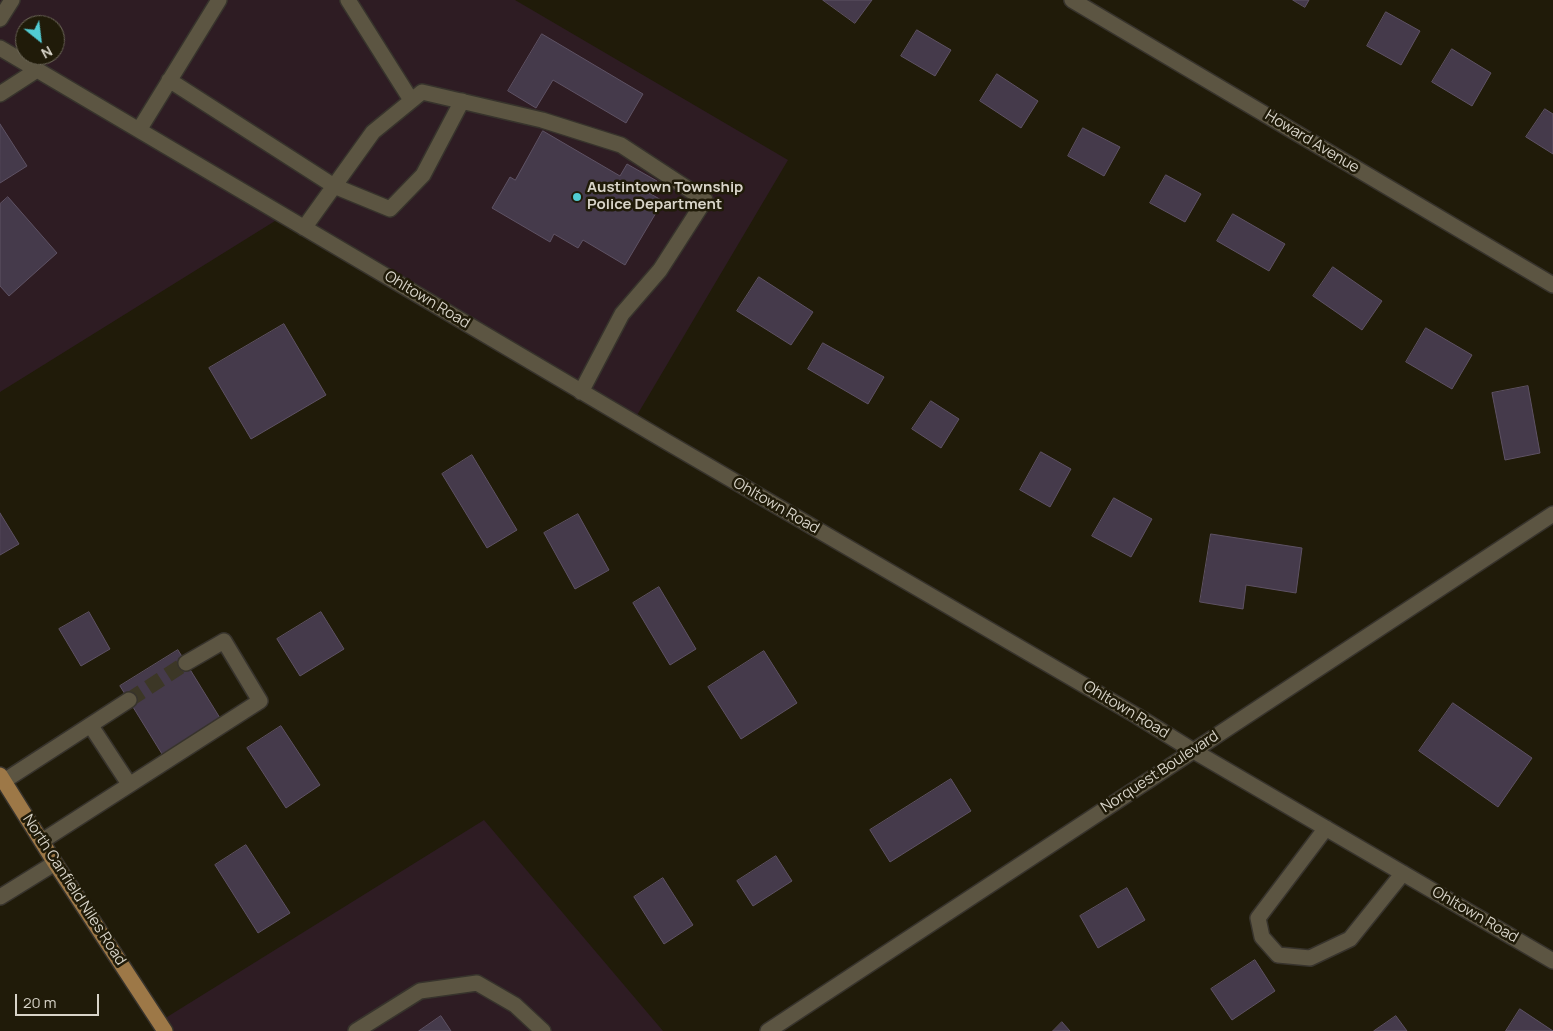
<!DOCTYPE html>
<html>
<head>
<meta charset="utf-8">
<style>
  body { margin:0 }
  #map { position:relative; width:1553px; height:1031px; overflow:hidden; background:#201b09; font-family:Manrope,sans-serif }
  canvas { display:block }
  .north { position:absolute; left:15px; top:15px; width:50px; height:50px; box-sizing:border-box; background:#201b09; border:1px solid #6a6556; border-radius:50%; rotate:151deg; font-size:14px; font-weight:700; line-height:20px; text-align:center; color:#d8d4c9 }
  .north::after { content:''; display:block; margin:auto; width:18px; height:22px; background:#51ccd3; clip-path:polygon(50% 0,100% 100%,50% 72%,0 100%) }
  .scale { position:absolute; left:15px; top:994px; width:84px; height:22px; box-sizing:border-box; border:2px solid #d8d4c9; border-top:0; padding-left:6px; font-size:15px; line-height:18px; white-space:nowrap; color:#d8d4c9; -webkit-text-stroke:4px #201b09; paint-order:stroke }
</style>
</head>
<body>
<div id="map">
<canvas width="1553" height="1031"></canvas>
<div class="north">N</div>
<div class="scale">20 m</div>
</div>
<script>
const c = document.querySelector('canvas').getContext('2d');
c.lineJoin = 'round';
function fillPath(path, color) { c.fillStyle = color; c.fill(path, 'evenodd'); }
function stroke(path, color, width, dash) { c.strokeStyle = color; c.lineWidth = width; c.lineCap = dash ? 'butt' : 'round'; c.setLineDash(dash || []); c.stroke(path); }
function label(font, color, halo, rows, align = 'center') {
  c.font = font + ' Manrope,sans-serif'; c.lineWidth = 5; c.setLineDash([]); c.textBaseline = 'middle'; c.strokeStyle = halo; c.fillStyle = color; for (const [text, x, y, turn = 0] of rows) {
    c.save(); c.translate(x, y); c.rotate((+turn || 0) * Math.PI / 180); c.textAlign = isNaN(turn) ? turn : align; if (halo) c.strokeText(text, 0, 0); c.fillText(text, 0, 0); c.restore();
  }
}
const commercial = new Path2D(`
  M0,0H515L788,160L633,422L283,216L0,392ZM25,25H55V55H25Z
  M484,820L663,1031H165L159,1022Z`);
const building = new Path2D(`
  M823,0H872L855,23Z
  M1293,0H1309L1305,7Z
  M1386,12L1420,31L1401,65L1367,46Z
  M917,30L951,50L935,76L901,56Z
  M542,34L643,94L626,123L553,80L536,108L508,91Z
  M1452,49L1491,73L1472,106L1432,82Z
  M997,74L1038,101L1021,128L980,101Z
  M1545,109L1553,114V154L1526,137Z
  M0,124L27,166L0,183Z
  M1083,128L1120,147L1104,176L1068,156Z
  M543,131L620,176L627,164L657,181L649,193L663,201L625,265L583,240L578,248L554,234L550,242L492,208L510,177L515,180Z
  M1166,175L1201,194L1185,222L1150,203Z
  M8,197L57,253L9,296L0,286V204Z
  M1233,214L1285,244L1269,271L1217,241Z
  M1333,267L1382,301L1362,330L1313,296Z
  M759,277L813,312L791,345L737,311Z
  M284,324L326,395L251,439L209,368Z
  M1426,328L1472,355L1452,389L1406,362Z
  M823,343L884,377L868,404L808,369Z
  M1528,386L1540,453L1505,460L1492,393Z
  M931,401L959,419L941,448L912,429Z
  M1041,452L1071,469L1050,507L1020,490Z
  M472,455L517,530L487,548L442,474Z
  M1114,498L1152,519L1131,557L1092,536Z
  M0,513L19,544L0,555Z
  M578,514L609,570L575,589L544,533Z
  M1211,534L1302,548L1296,593L1246,585L1243,609L1200,602Z
  M659,587L696,649L670,665L633,603Z
  M89,612L110,649L81,666L59,629Z
  M321,612L344,649L300,676L277,639Z
  M178,650L220,718L162,754L120,686Z
  M764,651L797,703L741,739L708,687Z
  M1453,703L1532,758L1498,807L1419,751Z
  M281,726L320,785L286,808L247,748Z
  M951,779L971,811L890,862L870,830Z
  M246,845L290,913L258,933L215,865Z
  M776,856L792,881L753,906L737,881Z
  M663,878L693,925L664,944L634,897Z
  M1127,888L1145,920L1098,948L1080,916Z
  M1255,960L1275,991L1232,1020L1211,989Z
  M1520,1009L1553,1031H1506Z
  M441,1016L451,1031H419Z
  M1396,1016L1407,1031H1374Z
  M1062,1022L1070,1031H1053Z`);
const minorTunnel = new Path2D(`
  M129,700L186,663`);
const minor = new Path2D(`
  M348,0L411,100
  M1072,0L1553,285
  M0,19L12,0
  M0,48L667,442L1137,716L1192,750L1553,961
  M169,80L334,186L390,209L423,175L462,101
  M0,94L37,70
  M139,130L219,0
  M304,228L373,132L422,92L542,120L621,145L705,200L660,270L622,314L581,392
  M91,726L129,784
  M4,781L129,700
  M1326,828L1258,918L1262,937L1278,955L1310,958L1350,939L1403,873
  M42,841L260,701L224,641L186,663
  M0,897L55,863
  M356,1031L420,991L477,983L515,1005L543,1031
  M768,1031L1553,514`);
const major = new Path2D(`
  M0,775L55,863L165,1031`);
const markers = [
  [577,197,5,"#51ccd3"]
];
const streetNames = [
  ["Howard Avenue",1312,142,31],
  ["Ohltown Road",427,300,31],
  ["Ohltown Road",776,506,30],
  ["Ohltown Road",1126,710,31],
  ["Norquest Boulevard",1160,772,-33],
  ["North Canfield Niles Road",74,890,57],
  ["Ohltown Road",1475,915,30]
];
const poiNames = [
  ["Austintown Township",587,188],
  ["Police Department",587,205]
];
fillPath(commercial, '#2e1c23');
fillPath(building, '#453a4b');
stroke(building, '#5e5264', 1);
stroke(minorTunnel, '#3c3726', 15, [15, 8]);
stroke(minor, '#37332c', 18);
stroke(major, '#37332c', 18);
stroke(minor, '#5c5542', 15);
stroke(major, '#9d7847', 15);
for (const [x, y, r, color] of markers) { const dot = new Path2D(); dot.arc(x, y, r, 0, 2 * Math.PI); c.fillStyle = color; c.fill(dot); stroke(dot, '#201b09', 2); }
label('15px', '#d8d4c9', '#201b09', streetNames);
label('bold 15px', '#d8d4c9', '#201b09', poiNames, 'left');
</script>
</body>
</html>
